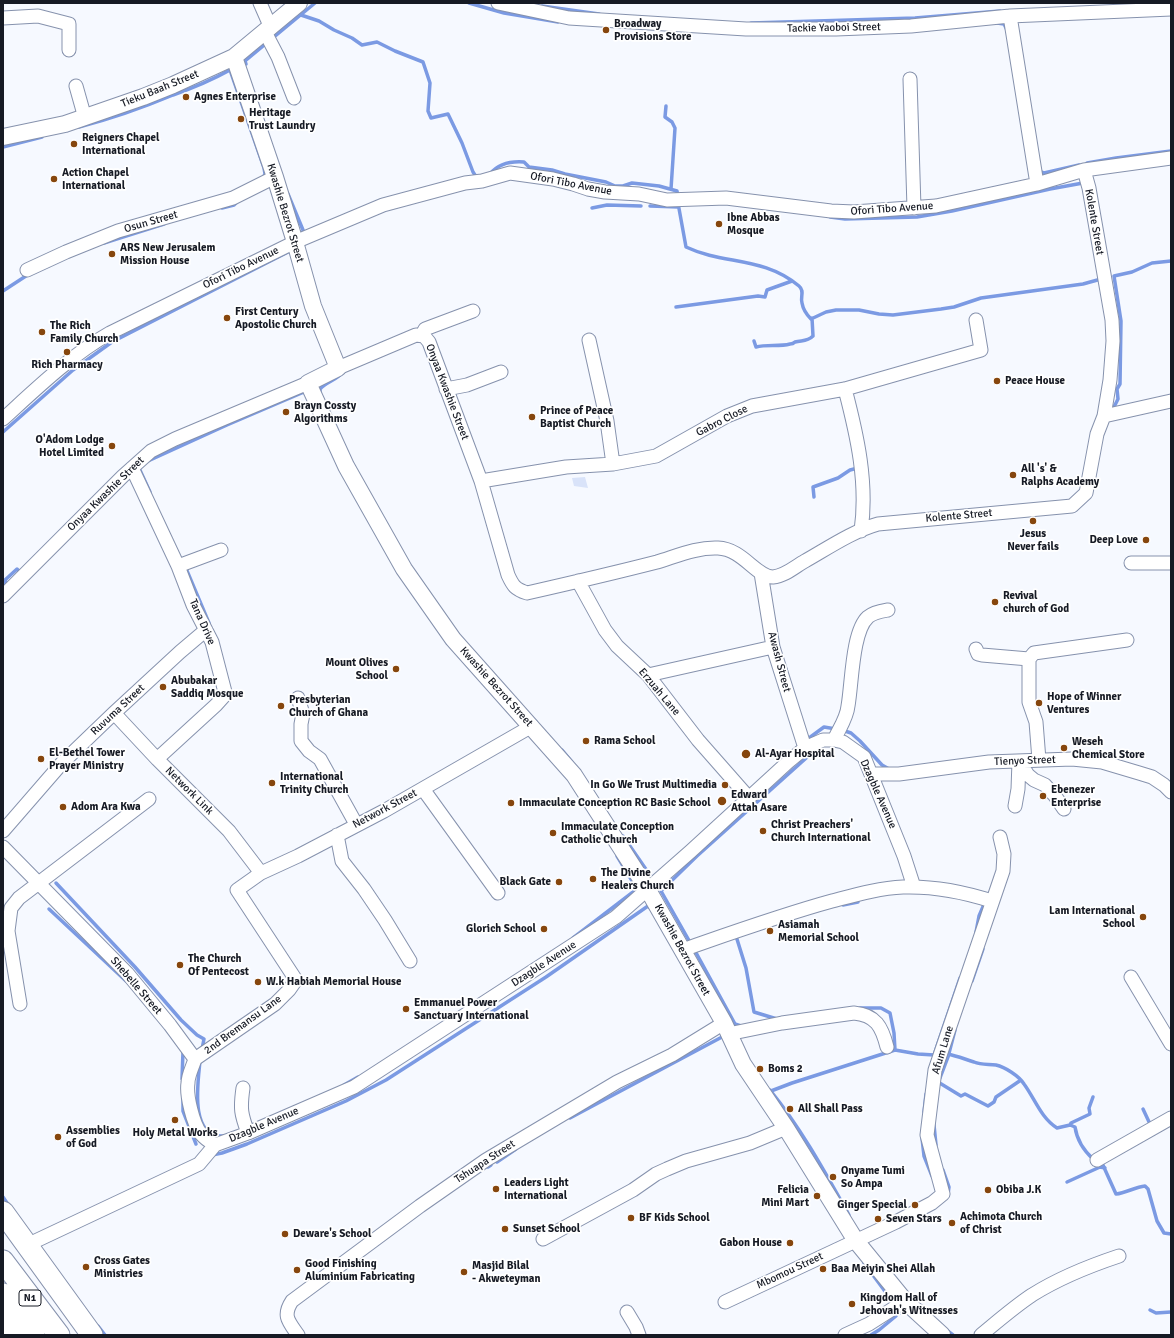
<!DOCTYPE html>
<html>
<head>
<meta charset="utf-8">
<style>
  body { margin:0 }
  #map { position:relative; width:1174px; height:1338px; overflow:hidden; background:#f6f9ff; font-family:Signika,sans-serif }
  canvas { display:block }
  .frame { position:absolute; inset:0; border:4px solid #161a24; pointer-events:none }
</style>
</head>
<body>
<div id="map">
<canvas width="1174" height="1338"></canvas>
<div class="frame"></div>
</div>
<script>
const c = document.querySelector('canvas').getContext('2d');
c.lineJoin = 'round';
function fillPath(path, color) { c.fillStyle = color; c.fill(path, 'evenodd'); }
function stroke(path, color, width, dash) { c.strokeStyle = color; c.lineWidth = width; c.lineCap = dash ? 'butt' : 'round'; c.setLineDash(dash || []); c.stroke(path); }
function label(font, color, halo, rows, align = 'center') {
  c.font = font + ' Signika,sans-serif'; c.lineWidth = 3.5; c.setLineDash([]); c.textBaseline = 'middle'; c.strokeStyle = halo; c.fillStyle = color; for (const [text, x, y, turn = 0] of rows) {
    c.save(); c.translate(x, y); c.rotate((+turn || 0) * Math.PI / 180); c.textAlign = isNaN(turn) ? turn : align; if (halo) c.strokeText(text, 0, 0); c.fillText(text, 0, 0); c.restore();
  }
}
const green = new Path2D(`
  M585,477L588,488L574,486L572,478Z`);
const stream = new Path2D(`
  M469,3L504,13L558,22
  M542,6L599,14
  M301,15L319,21L334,30L352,38L362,45L377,42L395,51L423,62L430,83L428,111L431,118L448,114L462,143L473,172L477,178
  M751,23L915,18L1000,11
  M997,23L1004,24L1007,30
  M246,64L245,61L315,3
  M666,106L665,117L672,122L675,128L671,189
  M79,127C111,119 142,108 173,95C193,88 212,80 230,70L264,168L265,174L263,178
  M3,147L42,137
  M1087,163L1116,158L1171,151
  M1040,169L1041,172L1044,173L1079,165
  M490,174C499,163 511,161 524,162L529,167L552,170L565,174L606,182L615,186H623L632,183L659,186L677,191L678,197
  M288,194L303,230V235
  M678,203L686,247C724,265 763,256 799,286C805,291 800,297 802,303C803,309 807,315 811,319L826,312L836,310H859L879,314L893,315L941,309L954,307L981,298L1083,284L1101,279
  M650,206L678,207
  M222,208L234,205L237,202
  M592,208L607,205L641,206
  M830,217L845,219L917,217L952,211L1050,189L1083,183L1084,185
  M104,243L164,224
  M3,291L29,274
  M676,307L758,296L765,297L767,290L792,281
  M754,341L756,347C767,344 779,347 790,344C792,344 794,343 795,342C802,340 807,342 813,336L812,318
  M320,393V389C326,382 337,380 343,372
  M1112,411L1118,399L1117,389L1120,384L1121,321L1114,276L1132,272L1152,263L1171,261
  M3,432L73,370L112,342L288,252
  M148,461L227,425L304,392L306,394
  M139,468L150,492
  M814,497L813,487L838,478L850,470L854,469L858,467
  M185,566L209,623
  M3,586L6,582L5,580L17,569L20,572L22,570
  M842,730L851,733L860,741L882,765L889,769
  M805,741L824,727L836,729
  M562,750L572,762
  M623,836L652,878L655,876
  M56,883L135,967L181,1020L197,1035L204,1039L202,1049
  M843,905L858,902
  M49,909L126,981
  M976,932L979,916L985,902
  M736,936L746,968L754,1012L777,1019
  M573,938L637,889L617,856
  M691,944L661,891L697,856L814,751
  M694,949L735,1024L741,1026
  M972,981L983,949
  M860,1008H881L890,1013L894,1033L895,1050L918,1054L934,1055
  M947,1054C958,1056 964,1059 974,1062C981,1065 988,1064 996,1065C1005,1067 1019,1076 1024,1084C1035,1099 1041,1118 1057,1128L1070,1125L1071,1123L1090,1114L1089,1108L1093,1097
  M934,1055L960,978
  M200,1061C198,1082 189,1139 224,1136
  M940,1078L948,1057L955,1030
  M182,1079L183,1051
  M938,1082L961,1096L965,1094L988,1106L994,1102L996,1097L1021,1080
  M344,1085L358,1077
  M770,1090C801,1128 825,1172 849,1215
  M771,1091L792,1083L895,1050
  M183,1099V1111L196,1144
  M1143,1109L1150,1124
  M924,1112L926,1094
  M570,1118L722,1037
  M934,1125L936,1145
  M1070,1125L1075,1127C1077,1141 1084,1151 1094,1160
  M922,1138L924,1156L932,1176
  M212,1155L222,1153L247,1144L346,1101L386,1080L546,977L648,906L651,909
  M497,1162L516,1149
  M1100,1162L1102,1163L1116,1194C1126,1193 1135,1187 1145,1186L1148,1189L1157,1221L1164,1233L1171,1234
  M488,1167L491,1165
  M943,1170L949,1187L948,1194
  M1067,1182L1100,1167L1105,1168L1104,1167
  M3,1197L9,1206
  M864,1263L884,1290L896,1304
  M1150,1310L1156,1313L1171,1312
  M900,1313L904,1310
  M98,1326L105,1335
  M945,1329L953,1335
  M871,1335L879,1330L896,1316`);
const minor = new Path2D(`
  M260,3L271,28
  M498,3L569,18L746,29H836L911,26L1010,16L1171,9
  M1010,16L1037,184
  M3,18L38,16L69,24V50
  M265,32L278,57L294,98
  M910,79L914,208
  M76,86L85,118
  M27,270L66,252L118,231L233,198L275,177
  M424,336V331L425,329L473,311
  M589,340L607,421L613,464
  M338,368L416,335L424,336L429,342L481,481L508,575C513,586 515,589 527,593C571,583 614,573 657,562C677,556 697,547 718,548C743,549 756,577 773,577C785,576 796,566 805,561C828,548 853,531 878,524L1072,506L1086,493L1097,434L1104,416L1110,380L1113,341L1112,320L1089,188L1084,170
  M446,389L467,385L501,372
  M845,389C857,435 868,483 861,531
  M1104,416L1171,401
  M3,419C36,389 71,355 110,333L295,242L383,205L465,183L482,181L510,173L553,179L573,184L588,189L605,192L639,194L667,200L726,198L831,211L854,212L936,206L1037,184L1084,170L1171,158
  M132,468L178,566L193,605L212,642L225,692V695L216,705L157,759
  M481,481L566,467L613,464L656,456L727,416L752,406L845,389L981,350L976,320
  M1131,563H1171
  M178,566L221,550
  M761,573L773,647L805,748
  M578,581L605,630L617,646L648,675L698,740L749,798
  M3,596L123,476L151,451L175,439L308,383
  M976,649L978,654L982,655L1029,659
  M648,675L773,647
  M298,698L303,714L301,724V741L309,751L320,759L356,824
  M114,713L157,759L229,831L261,873
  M834,740C839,729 847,718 848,706C852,684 852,631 868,617C874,612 882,611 888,610
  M1039,760L1036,722L1029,702V659L1034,653L1127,640
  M1019,761L1028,775L1034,780L1045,785L1055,796L1064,809
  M872,774H899L989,762L1072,759L1102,762L1139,773L1152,777L1164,785L1171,792
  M423,789L498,893
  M1015,806L1018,789L1019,761
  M3,831L62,763L114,713L180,652L206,630
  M337,835L342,861L364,889L385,920L410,961
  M3,847L127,973L170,1025L195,1059
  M682,950C731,933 781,915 832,901C855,895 879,888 903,887C933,886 964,892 992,901
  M1131,977L1171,1044
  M20,1004L8,931L11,908L19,898L149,799
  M728,1034L782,1023L854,1013C876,1015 882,1027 887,1047
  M195,1059L275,1004L289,990L296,980L237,890L261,873L298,856L384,811L532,726
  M195,1059C193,1066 188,1075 188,1083C186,1095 193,1124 201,1134C205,1139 210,1142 215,1145
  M243,1088C240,1109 241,1114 248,1133
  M1097,1160L1171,1118
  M543,1239L633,1190L656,1174L667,1169L686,1161L750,1143L786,1128
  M27,1245L199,1164L215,1145L248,1133L354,1087L616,917L691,851L788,762L805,748L823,740H834L843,742L864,757L904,856L914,887
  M725,1302L896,1222L932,1203L943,1194L927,1135L935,1070L1003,871L1004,854L1000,837
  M627,1312L636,1327L639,1335
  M298,1335C289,1322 282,1316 292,1301L420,1206L486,1160L617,1082L672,1055L724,1023
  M845,1335L869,1324L905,1301
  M981,1335C998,1321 1014,1307 1032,1295C1059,1278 1089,1266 1119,1256`);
const tertiary = new Path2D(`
  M234,57L275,177L295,242L313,306L338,368L308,383L346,466L404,569L453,639L574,775L648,890L724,1023L743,1064L786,1128L856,1241L905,1301L942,1335
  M3,137L65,124L143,97L173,85L234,57L299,3`);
const trunk = new Path2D(`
  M3,1212L92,1335
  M3,1261L59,1335
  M3,1294L34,1335
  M3,1323L13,1335`);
const markers = [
  [606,30,4,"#86460d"],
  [186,97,4,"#86460d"],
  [241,119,4,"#86460d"],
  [74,144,4,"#86460d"],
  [54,179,4,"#86460d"],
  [719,224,4,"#86460d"],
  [112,254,4,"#86460d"],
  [227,318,4,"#86460d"],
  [42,332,4,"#86460d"],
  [67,352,4,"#86460d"],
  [997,381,4,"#86460d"],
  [286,412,4,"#86460d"],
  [532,417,4,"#86460d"],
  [112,446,4,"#86460d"],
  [1013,475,4,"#86460d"],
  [1033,521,4,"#86460d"],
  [1146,540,4,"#86460d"],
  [995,602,4,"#86460d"],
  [396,669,4,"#86460d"],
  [163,687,4,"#86460d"],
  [1039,703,4,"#86460d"],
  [281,706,4,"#86460d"],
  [586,741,4,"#86460d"],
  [1064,748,4,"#86460d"],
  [746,754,5,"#86460d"],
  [41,759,4,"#86460d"],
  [272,783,4,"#86460d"],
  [725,785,4,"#86460d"],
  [1043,796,4,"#86460d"],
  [722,801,5,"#86460d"],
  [511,803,4,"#86460d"],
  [63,807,4,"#86460d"],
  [763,831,4,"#86460d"],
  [553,833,4,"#86460d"],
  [593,879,4,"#86460d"],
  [559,882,4,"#86460d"],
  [1143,917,4,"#86460d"],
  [544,929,4,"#86460d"],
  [770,931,4,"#86460d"],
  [180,965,4,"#86460d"],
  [258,982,4,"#86460d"],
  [406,1009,4,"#86460d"],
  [760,1069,4,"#86460d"],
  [790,1109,4,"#86460d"],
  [175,1120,4,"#86460d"],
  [58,1137,4,"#86460d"],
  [833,1177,4,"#86460d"],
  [496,1189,4,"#86460d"],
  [988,1190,4,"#86460d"],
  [817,1196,4,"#86460d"],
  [915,1205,4,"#86460d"],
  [631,1218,4,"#86460d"],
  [878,1219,4,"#86460d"],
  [952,1223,4,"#86460d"],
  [505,1229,4,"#86460d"],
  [285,1234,4,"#86460d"],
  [790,1243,4,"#86460d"],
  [86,1267,4,"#86460d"],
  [823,1269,4,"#86460d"],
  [297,1270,4,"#86460d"],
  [464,1272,4,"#86460d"],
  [852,1304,4,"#86460d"]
];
const shields = [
  [30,1298,22]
];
const shieldNames = [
  ["N1",30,1298]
];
const poiNames = [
  ["Broadway",614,24],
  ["Provisions Store",614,37],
  ["Agnes Enterprise",194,97],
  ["Heritage",249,113],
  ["Trust Laundry",249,126],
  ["Reigners Chapel",82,138],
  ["International",82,151],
  ["Action Chapel",62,173],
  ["International",62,186],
  ["Ibne Abbas",727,218],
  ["Mosque",727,231],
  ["ARS New Jerusalem",120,248],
  ["Mission House",120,261],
  ["First Century",235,312],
  ["Apostolic Church",235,325],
  ["The Rich",50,326],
  ["Family Church",50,339],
  ["Rich Pharmacy",67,365,"center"],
  ["Peace House",1005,381],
  ["Brayn Cossty",294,406],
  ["Algorithms",294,419],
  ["Prince of Peace",540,411],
  ["Baptist Church",540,424],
  ["O'Adom Lodge",104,440,"right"],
  ["Hotel Limited",104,453,"right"],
  ["All 's' &",1021,469],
  ["Ralphs Academy",1021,482],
  ["Jesus",1033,534,"center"],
  ["Never fails",1033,547,"center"],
  ["Deep Love",1138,540,"right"],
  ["Revival",1003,596],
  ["church of God",1003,609],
  ["Mount Olives",388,663,"right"],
  ["School",388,676,"right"],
  ["Abubakar",171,681],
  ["Saddiq Mosque",171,694],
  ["Hope of Winner",1047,697],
  ["Ventures",1047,710],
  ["Presbyterian",289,700],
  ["Church of Ghana",289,713],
  ["Rama School",594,741],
  ["Weseh",1072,742],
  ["Chemical Store",1072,755],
  ["El-Bethel Tower",49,753],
  ["Prayer Ministry",49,766],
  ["Al-Ayar Hospital",755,754],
  ["International",280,777],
  ["Trinity Church",280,790],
  ["In Go We Trust Multimedia",717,785,"right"],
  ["Ebenezer",1051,790],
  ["Enterprise",1051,803],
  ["Edward",731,795],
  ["Attah Asare",731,808],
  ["Immaculate Conception RC Basic School",519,803],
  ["Adom Ara Kwa",71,807],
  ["Christ Preachers'",771,825],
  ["Church International",771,838],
  ["Immaculate Conception",561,827],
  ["Catholic Church",561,840],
  ["The Divine",601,873],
  ["Healers Church",601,886],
  ["Black Gate",551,882,"right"],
  ["Lam International",1135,911,"right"],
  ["School",1135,924,"right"],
  ["Asiamah",778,925],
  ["Memorial School",778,938],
  ["Glorich School",536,929,"right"],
  ["The Church",188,959],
  ["Of Pentecost",188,972],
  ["W.k Habiah Memorial House",266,982],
  ["Emmanuel Power",414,1003],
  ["Sanctuary International",414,1016],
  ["Boms 2",768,1069],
  ["All Shall Pass",798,1109],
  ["Assemblies",66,1131],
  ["of God",66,1144],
  ["Holy Metal Works",175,1133,"center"],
  ["Onyame Tumi",841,1171],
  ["So Ampa",841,1184],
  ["Leaders Light",504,1183],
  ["International",504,1196],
  ["Felicia",809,1190,"right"],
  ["Mini Mart",809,1203,"right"],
  ["Obiba J.K",996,1190],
  ["Ginger Special",907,1205,"right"],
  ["Achimota Church",960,1217],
  ["of Christ",960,1230],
  ["BF Kids School",639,1218],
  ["Seven Stars",886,1219],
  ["Sunset School",513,1229],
  ["Deware's School",293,1234],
  ["Gabon House",782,1243,"right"],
  ["Cross Gates",94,1261],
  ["Ministries",94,1274],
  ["Good Finishing",305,1264],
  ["Aluminium Fabricating",305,1277],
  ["Masjid Bilal",472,1266],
  ["- Akweteyman",472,1279],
  ["Baa Meiyin Shei Allah",831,1269],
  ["Kingdom Hall of",860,1298],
  ["Jehovah's Witnesses",860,1311]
];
const streetNames = [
  ["Tackie Yaoboi Street",834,28,-1],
  ["Tieku Baah Street",160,89,-22],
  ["Ofori Tibo Avenue",571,184,11],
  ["Ofori Tibo Avenue",892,209,-4],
  ["Kwashie Bezrot Street",285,213,73],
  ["Osun Street",151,222,-16],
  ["Kolente Street",1094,222,80],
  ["Ofori Tibo Avenue",241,268,-26],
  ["Onyaa Kwashie Street",447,392,69],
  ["Gabro Close",722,421,-27],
  ["Onyaa Kwashie Street",106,494,-44],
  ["Kolente Street",959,516,-5],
  ["Tana Drive",202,622,66],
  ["Awash Street",779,662,75],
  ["Kwashie Bezrot Street",496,687,48],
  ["Erzuah Lane",659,692,50],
  ["Ruvuma Street",118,710,-43],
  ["Tienyo Street",1025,761,-2],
  ["Network Link",189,791,45],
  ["Dzagble Avenue",878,794,66],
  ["Network Street",385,809,-28],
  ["Kwashie Bezrot Street",682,950,61],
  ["Dzagble Avenue",544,964,-33],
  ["Shebelle Street",136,986,49],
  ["2nd Bremansu Lane",243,1025,-36],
  ["Afum Lane",943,1050,-73],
  ["Dzagble Avenue",264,1125,-23],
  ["Tshuapa Street",485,1162,-33],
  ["Mbomou Street",790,1271,-25]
];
fillPath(green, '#d9e3f9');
stroke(stream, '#7b9ae3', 3.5);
stroke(minor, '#8692ad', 15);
stroke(tertiary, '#8692ad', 18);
stroke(trunk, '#8692ad', 23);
stroke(minor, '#fff', 13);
stroke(tertiary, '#fff', 16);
stroke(trunk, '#fff', 21);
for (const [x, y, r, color] of markers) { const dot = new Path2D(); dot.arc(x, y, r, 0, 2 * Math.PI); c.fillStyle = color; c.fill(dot); stroke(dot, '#fff', 1.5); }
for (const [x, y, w] of shields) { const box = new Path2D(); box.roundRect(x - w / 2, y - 8, w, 16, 3); c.fillStyle = '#fff'; c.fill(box); stroke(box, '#161a24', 1); }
label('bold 10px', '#161a24', null, shieldNames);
label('bold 11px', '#161a24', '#fff', poiNames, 'left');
label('11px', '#161a24', '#fff', streetNames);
</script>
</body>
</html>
